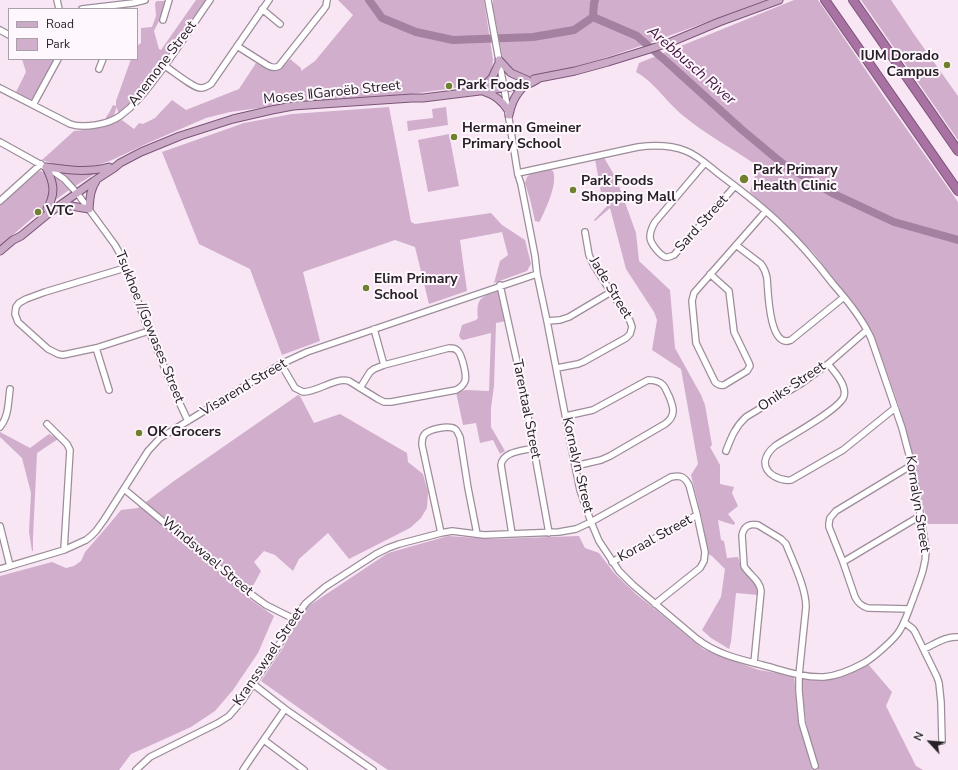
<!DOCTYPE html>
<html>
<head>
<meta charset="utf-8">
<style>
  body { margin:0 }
  #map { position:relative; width:958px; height:770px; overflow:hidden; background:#f8e6f5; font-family:"Nunito Sans",sans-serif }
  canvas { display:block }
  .legend { position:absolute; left:8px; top:8px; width:130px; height:52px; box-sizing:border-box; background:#fef7fd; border:1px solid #a8a1a7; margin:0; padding:5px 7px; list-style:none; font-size:12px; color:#272026 }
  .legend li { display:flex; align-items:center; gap:8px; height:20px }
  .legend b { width:20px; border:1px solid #a8a1a7 }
  .north { position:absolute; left:910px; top:722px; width:40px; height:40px; -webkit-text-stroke:3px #fef7fd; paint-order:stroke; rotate:296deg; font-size:11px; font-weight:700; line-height:16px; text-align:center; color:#272026 }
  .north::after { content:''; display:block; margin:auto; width:14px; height:18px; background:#272026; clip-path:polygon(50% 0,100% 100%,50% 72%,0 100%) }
</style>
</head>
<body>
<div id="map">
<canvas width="958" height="770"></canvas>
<ul class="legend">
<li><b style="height:5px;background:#cbaac8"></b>Road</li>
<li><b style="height:11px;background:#d0aecc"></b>Park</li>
</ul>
<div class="north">N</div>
</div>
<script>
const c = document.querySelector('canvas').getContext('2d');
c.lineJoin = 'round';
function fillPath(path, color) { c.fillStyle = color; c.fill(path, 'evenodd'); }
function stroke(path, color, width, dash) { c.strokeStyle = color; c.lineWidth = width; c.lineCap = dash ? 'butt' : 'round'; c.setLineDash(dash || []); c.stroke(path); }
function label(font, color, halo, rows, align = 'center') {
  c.font = font + ' "Nunito Sans",sans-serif'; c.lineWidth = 4; c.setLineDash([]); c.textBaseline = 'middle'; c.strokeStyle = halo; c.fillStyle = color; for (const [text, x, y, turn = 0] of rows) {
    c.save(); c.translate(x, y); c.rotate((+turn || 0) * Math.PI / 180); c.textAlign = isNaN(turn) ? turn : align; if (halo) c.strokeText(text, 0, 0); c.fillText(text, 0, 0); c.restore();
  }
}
const green = new Path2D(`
  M196,0H206L157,72L130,104L119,113L116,107C116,113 113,119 106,119V117L109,113L113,105L116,106V101L131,59H137V46L141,43V28L152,27L156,16L155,3L157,1H167L164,11L154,31L159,49L161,50Z
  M338,0H484L493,60L492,68L489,77L484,81L476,85L411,94L310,101L230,112L206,118L148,143L112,160L98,165L84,167H70L55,164L42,160L74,131C91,130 106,125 122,120L134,129L139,123L143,124L155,118L172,100L186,110L239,89L256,63C272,71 277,75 290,59L301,68V71L315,61L353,15Z
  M493,0H766C712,20 657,41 602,59C585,64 569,69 552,73C545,74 538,77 531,77C519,76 510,68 503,59L493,8Z
  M794,0H818L884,97L958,202V524H927L915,465L899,406L872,331L860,313L813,252L750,192L758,166C733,149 705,134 681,114C665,100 654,82 636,72L639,63Z
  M861,0H891L916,37L958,96V140Z
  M22,59H56L35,96L32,99H28L16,92L26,72Z
  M389,107L411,222L415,224L491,213L502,225L525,240L531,264L527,271L494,283L500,261L508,255L502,232L460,240L467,291L429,304L415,247L395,240L303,272L320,341L282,355L250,269L199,244L162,152L244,123L292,114Z
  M446,107L448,125L408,131L407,121L433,118L432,109Z
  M449,134L459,186L428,192L418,140Z
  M603,156L616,178L631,219L636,233L639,261L670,290L675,348L701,395L705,405L712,445L710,447L720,465V484L734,487L732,493L738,506L728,514L735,523L734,525L718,520L721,540L724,541L727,558L738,557L742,570L756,584L758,595L736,593L731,642L729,649L711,638L702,630L721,597L725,569L712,556L708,554L702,519L691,475L698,464L681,369L652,350L657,320L654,312L626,269L610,208L595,221L594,220L609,204L605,192L601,193L595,159Z
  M548,168L553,171C558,184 546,208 540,221L539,222L535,221L530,199L525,183L527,177L530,174Z
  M59,170H101L75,186Z
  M41,171L46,173L51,192L45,207L0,246V205L38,172Z
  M50,173L58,179L69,190L54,201Z
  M497,292L499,294L506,321L496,323L494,386L491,408V427L505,451L500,454L493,440L480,443L476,423L463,425L456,392L466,390L489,391L491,333L463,340L461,339L459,336L462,325L476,320L478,318C476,300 480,296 497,292Z
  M298,395L300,396L314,423L340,414L407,453L408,462L423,474L428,492L427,508L421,518L410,528L349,559L328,533L299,559L293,571L275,555L264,551L254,562L261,571L247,597L274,616L258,653L233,690L215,711L191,727L147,747L131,754L119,770H0V576L52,562L66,568L74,566L81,561L85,552L106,528L121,510L138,508L174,481Z
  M0,432L30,448L49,434L58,439L37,453L33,537V551H32L29,532L31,493L22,458L0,437Z
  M448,536L493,539L579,536L585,548L599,553L614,573L636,594L656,610L703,649L728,659L759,670L794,676L799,723L812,770H388L355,748L261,681L283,648L299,617L307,607L388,553Z
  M868,664L892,692L886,706L916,766L923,770H818L806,722L804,708L802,682L803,679C828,683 845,673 868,664Z`);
const river = new Path2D(`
  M369,0L382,18L416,32L453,40L533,37L574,30L593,17L637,36L666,61L741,129L783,164L834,194L894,222L958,240
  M593,17L594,3L595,0`);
const minor = new Path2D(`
  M57,0L59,9
  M488,0L504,88L518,175
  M82,9L133,3L145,0
  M262,9L280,24
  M163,20L169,0
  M0,30L9,35
  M237,46L267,65C272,68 275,68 279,66L324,9L326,6L327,0
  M165,66C173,71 193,88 201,88C205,88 208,86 211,84L269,0
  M99,69L103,59
  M0,88L70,124C84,129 109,124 120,116C134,106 144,93 154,80C174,55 191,27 210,0
  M33,105L58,59
  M0,142L54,172L64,179L77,193L115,245L120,254L149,331L180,404L188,421
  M705,163L655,222C652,227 650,231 650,237C650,243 659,254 665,257C668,258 671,256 674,255L735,186
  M518,173L638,147C654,145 671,145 686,151C699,156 711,168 723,177C743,192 763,207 781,225C800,243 817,263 833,284C848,301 862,318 871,338L902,428L907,447L912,465L926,549C926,567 919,582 913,599C909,609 906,620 900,630C895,639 873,658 864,663C853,669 837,676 824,677C803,678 782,670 762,665C739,659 716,654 697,639L633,585L619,571L599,541L591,522L580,490L575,466L547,321L537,274L535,256L521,184L519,178
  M0,201L41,164
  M736,245L761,264C764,268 766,273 767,278C768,290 769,350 791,340L844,297
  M125,268L45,292L26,299L19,303L16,307L15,314L18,322L48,349L58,354L63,355L96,348L149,331
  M710,274L729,291L734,332L749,363L750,366L747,371L724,385C720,386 718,385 715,382L696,343L692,301L694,293L766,211
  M500,285L523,389L549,533
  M547,321L560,320L569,317L611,292
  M374,329L384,365
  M96,348L109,390
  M281,364L295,388L303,392C318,392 335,377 349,381L378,399L384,402H391L456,390C460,388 463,386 465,381C467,375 462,356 458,351C455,348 453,348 449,348L384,365L374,369L370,372L360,388
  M828,364C834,371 847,385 844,396C841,409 788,437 775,446C770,450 766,455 765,462C765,475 781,481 791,480L843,450L895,408
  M557,368L578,364L583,362L626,338L630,334L632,327L630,321L611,292L593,264L589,255L585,232
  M566,416L593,410L648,380C654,380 659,381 663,385C666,388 667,393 669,396C674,408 676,416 665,424L610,456L601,460L575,466
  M47,424L67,444L70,450L64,550
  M0,427C9,416 8,403 10,389
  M726,451C731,438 735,427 746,417L802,383L828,364L867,330
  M124,489L248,592L266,605L294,619
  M0,526L10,566
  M441,533L422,445C422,441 422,438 424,435C428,429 449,425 455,429C458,431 458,434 460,437L468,488L477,534
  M512,534L501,465C503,451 523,451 534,448
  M612,562L697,515
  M843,562L920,516
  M0,569L64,550L86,540L91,536L96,531L104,520L148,451L160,438L281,364L307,352L537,274
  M909,609L868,608C861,606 858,603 855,597L843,562L829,527V523L830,518L836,511L912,465
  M904,622L913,629L915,632L937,677L939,683L941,702L942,741
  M924,649C935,644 946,636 958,637
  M754,663L761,591C760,580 749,575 744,566L742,535C744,526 750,523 758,525L781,539L786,544C793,562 806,588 806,607L799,675V691L802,723L815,766
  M253,684L285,709L373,770
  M264,740L304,770
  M136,770L150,757L218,723L229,716L242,701L253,684L276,650L294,619L306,603L325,587L376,554L388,548L399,544L441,533L452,531L484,535L559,532L576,529L591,522L671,477C680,475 684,476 689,485L697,515L705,552L704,561L700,568L655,604
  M243,770L251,758L285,709`);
const major = new Path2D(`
  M499,60L511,73L527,80
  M534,79L575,71L608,62L650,49L671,42L719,22L779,0
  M483,87L492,78L499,63
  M485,92C495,95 502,101 508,110
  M509,115C512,101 516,94 526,84
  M46,167C67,170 88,173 109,167
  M46,167C54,183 56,193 47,209
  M60,206H71L89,209C90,199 90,190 96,181
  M0,251L13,240L21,236L49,213L94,181L114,168L120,163L141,152L180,136L233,119L272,110L293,106L412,98H423L504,88L531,83L538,79`);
const highway = new Path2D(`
  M825,0L958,191
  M853,0L958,151`);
const markers = [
  [947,65,4,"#6f802f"],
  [449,86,4,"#6f802f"],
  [454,137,4,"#6f802f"],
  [744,179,5,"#6f802f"],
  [573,190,4,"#6f802f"],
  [38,212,4,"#6f802f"],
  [366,288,4,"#6f802f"],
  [139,433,4,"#6f802f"]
];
const poiNames = [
  ["IUM Dorado",939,57,"right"],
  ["Campus",939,73,"right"],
  ["Park Foods",457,86],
  ["Hermann Gmeiner",462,129],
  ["Primary School",462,145],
  ["Park Primary",753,171],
  ["Health Clinic",753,187],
  ["Park Foods",581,182],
  ["Shopping Mall",581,198],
  ["VTC",46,212],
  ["Elim Primary",374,280],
  ["School",374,296],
  ["OK Grocers",147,433]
];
const streetNames = [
  ["Anemone Street",163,64,-53],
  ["Moses ǁGaroëb Street",332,93,-6],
  ["Sard Street",702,224,-48],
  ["Jade Street",610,288,59],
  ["Tsukhoe //Gowases Street",149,327,68],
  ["Oniks Street",792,387,-34],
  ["Visarend Street",244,388,-31],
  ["Tarentaal Street",526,409,79],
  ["Kornalyn Street",577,465,77],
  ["Kornalyn Street",917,504,81],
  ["Koraal Street",655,539,-29],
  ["Windswael Street",207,557,40],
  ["Kransswael Street",269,657,-56]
];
const waterNames = [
  ["Arebbusch River",691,66,41]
];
fillPath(green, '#d0aecc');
stroke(river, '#a481a0', 8);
stroke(minor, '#9d8d9b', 8);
stroke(major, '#7b5577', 9);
stroke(highway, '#7b5577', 10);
stroke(minor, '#fff', 5.5);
stroke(major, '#cbaac8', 7);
stroke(highway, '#a872a3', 8);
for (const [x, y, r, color] of markers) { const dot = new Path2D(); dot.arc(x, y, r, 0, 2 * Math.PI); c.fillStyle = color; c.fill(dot); stroke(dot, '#fef7fd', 1.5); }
label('bold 14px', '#272026', '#fef7fd', poiNames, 'left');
label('14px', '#272026', '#fef7fd', streetNames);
label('italic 15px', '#441641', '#fef7fd', waterNames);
</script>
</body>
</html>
